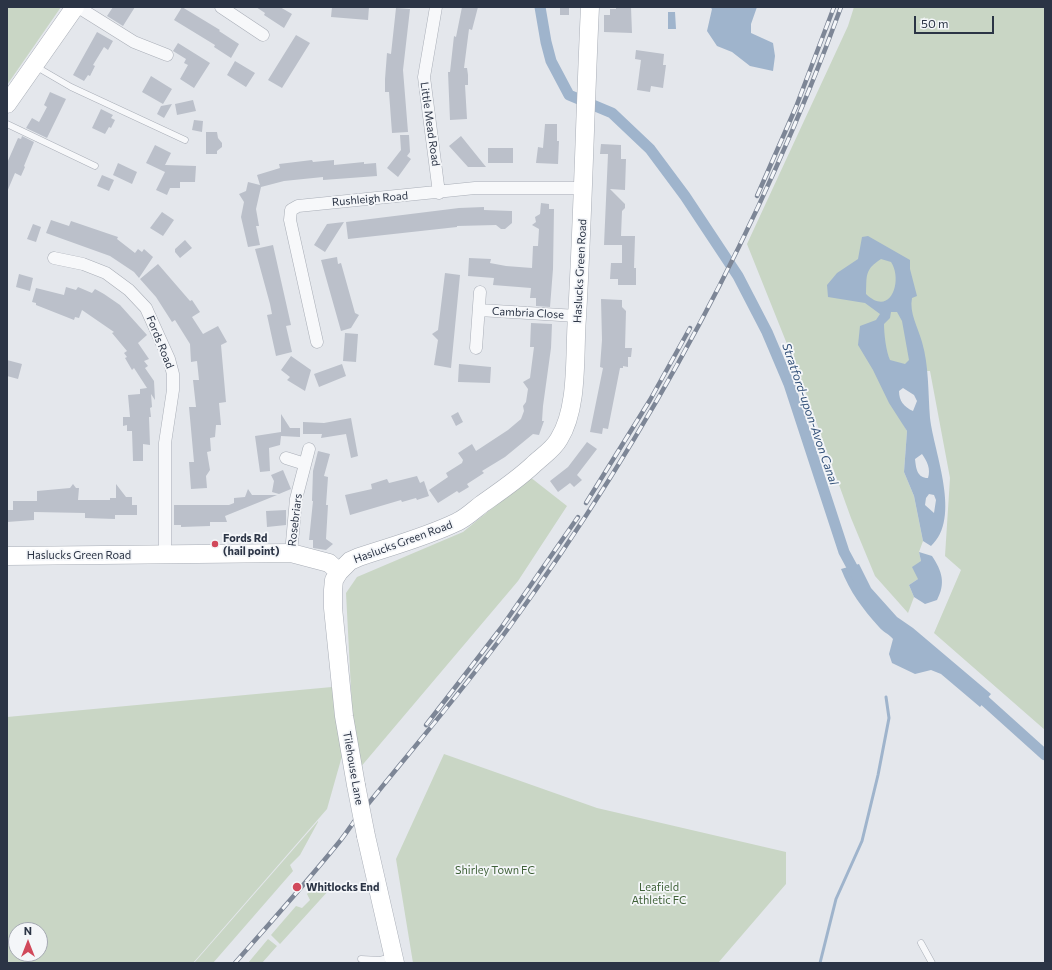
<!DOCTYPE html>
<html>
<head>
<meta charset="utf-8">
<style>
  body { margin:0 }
  #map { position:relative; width:1052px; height:970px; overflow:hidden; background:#e4e7ec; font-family:Commissioner,sans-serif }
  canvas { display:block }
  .frame { position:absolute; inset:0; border:8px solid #2b3445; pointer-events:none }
  .north { position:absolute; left:8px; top:922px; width:40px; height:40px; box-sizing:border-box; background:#f4f6f9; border:1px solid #a4a8b1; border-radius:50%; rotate:0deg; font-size:11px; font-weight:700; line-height:16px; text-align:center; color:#2b3445 }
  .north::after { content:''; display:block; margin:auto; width:14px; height:18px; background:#d1495b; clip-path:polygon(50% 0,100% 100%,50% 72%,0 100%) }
  .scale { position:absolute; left:914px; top:16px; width:80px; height:18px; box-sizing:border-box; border:2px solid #2b3445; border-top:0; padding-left:5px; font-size:12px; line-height:14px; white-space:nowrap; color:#2b3445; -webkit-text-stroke:3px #f4f6f9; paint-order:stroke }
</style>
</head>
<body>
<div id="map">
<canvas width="1052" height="970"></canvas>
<div class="frame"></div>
<div class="north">N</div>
<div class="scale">50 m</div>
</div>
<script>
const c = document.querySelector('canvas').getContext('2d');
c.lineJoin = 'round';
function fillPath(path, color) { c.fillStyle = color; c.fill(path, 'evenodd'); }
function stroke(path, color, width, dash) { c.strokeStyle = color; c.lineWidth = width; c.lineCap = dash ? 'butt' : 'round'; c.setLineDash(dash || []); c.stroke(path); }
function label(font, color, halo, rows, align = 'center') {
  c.font = font + ' Commissioner,sans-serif'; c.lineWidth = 3.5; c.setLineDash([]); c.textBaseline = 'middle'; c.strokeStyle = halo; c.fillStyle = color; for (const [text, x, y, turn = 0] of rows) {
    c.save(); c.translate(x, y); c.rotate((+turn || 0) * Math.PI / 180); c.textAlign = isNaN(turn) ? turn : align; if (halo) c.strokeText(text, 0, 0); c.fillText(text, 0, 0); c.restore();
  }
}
const green = new Path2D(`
  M7,7H61L7,85Z
  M854,7H1045V730L934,633L961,570L945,556L950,478L930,371L874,370L907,431L904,472L914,496L923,541L919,552L921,561L918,579L909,585L914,597L908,613L875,576L851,518L799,374L747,244L848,26Z
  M530,477L567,506L518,581L359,769L353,728L346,593L357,577L463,532Z
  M332,687L342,756L327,809L193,963H7V717ZM16,930H40V954H16Z
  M444,754L597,808L786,852V884L718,963H413L396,859Z
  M318,821V822L300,855L290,865L293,871L213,963H194Z
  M316,883L329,890L280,944L271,935L296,906L302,908L310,900L307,894Z
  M268,939L277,946L262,963H248Z`);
const water = new Path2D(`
  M710,7H757L751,24V33L773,43L775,56L773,71L750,66L732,52L717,46L707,31L712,9Z
  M668,12H675L676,29H668Z
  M868,236L910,260V269L917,296L912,298C909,313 918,327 922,342C929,366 928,392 930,418C934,453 962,518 931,546L923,541L914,496L904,472L907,431L889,403L873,370L858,345L860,326L876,320L880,314L865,303L828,297L827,285L837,273L858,259L862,237ZM881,259L891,262C903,280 891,318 866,294C867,276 864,270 881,259ZM891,312H897L902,321L909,360L905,364L890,360C886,352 884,333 884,324L890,318ZM903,388L914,395L917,401L913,411C904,407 899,401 899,391ZM922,454C927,461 931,469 928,478C917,478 916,468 915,459ZM929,494L934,495L936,500L934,513L925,505L926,498Z
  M919,552L932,556C942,571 946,583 937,600L925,604L914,597L909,585L918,579L912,567L921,561Z
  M859,564L871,588L897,617L913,628L991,694L980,707L941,674L931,670L915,674L892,663L889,654L893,639C889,634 883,632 879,627C862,608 850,592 841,569Z`);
const stream = new Path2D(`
  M820,963L836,899L862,841L878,775L889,718L886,697`);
const canal = new Path2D(`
  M540,7L546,42L551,61L569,95L612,113L650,149L685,196L738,276L767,332L789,384L844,552L858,578
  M975,692L1045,755`);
const building = new Path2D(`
  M113,7H135L123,26L107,16Z
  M182,7L220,30L219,31L239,44L231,58L214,47L215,45L174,20Z
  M256,7H280L292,14L284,28L264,15L265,13Z
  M332,7H369L368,20L331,17Z
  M462,7H478L472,30L469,29L464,68H467L468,75V85H465L467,119L450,120L448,72H450L454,36L456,37Z
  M560,7H569V15H560Z
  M616,7H631L632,33L604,32V15H610V9H616Z
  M396,8L410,9L403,70L408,132L392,133L389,92H385V79L387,53L391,54Z
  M97,32L113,41L108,50L104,47L93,65L95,66L90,76L88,75L84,81L73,75Z
  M296,35L310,43L282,88L268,80Z
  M178,43L210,63L194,88L180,79L188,65L184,63L186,59L173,51Z
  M636,50L664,54L663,65H666L663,88L651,86L650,92L637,90L641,60L635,59Z
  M235,61L255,73L246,87L227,75Z
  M151,76L172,89L163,104L142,92Z
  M50,92L66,99L47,138L26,128L32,118L39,122L47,107L44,105Z
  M193,100L196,111L177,115L175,104Z
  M172,104L164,118L157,114L161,106Z
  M101,109L113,115L111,118L115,120L111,128L109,127L105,134L92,128Z
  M194,120L203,121L202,132L192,130Z
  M545,124H557V141H559L558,164L536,163L538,147L543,148Z
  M206,132H217L218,138L222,143V147L217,151V154H206Z
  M400,135H409L410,152L407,156L411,159L398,177L387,168L401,150Z
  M22,136L34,142L24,166L25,167L21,176L15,173L7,192V163L18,138L21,139Z
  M461,136L486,167H468L449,146Z
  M601,144L621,145V159H626L625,190L610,189L625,204V208L622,211L621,236H635L634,268H636V285H618V279H610L611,263H622V245H604L608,154H600Z
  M155,145L171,153L165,165L196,166L195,182H180V188H170L167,195L156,190L165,172L146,163Z
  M488,148H513V163H488Z
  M312,160L313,162L334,160V165L364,162V164L376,163L377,176L323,180V177L284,181L261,187L256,209L259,226H256L260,245L248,247L241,217L244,202L239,194L246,191L248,182L260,185L257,175L280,168L279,164Z
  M118,163L137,172L132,184L113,175Z
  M102,175L114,180L109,191L97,186Z
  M541,203L549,204V209H554L553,269L550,307L536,306V298H530L531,288L493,285L494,278L468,276L469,258L491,259L490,263L506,266L532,268L533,246H538L539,229L532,225L536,222L535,217L540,214Z
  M484,207V210L512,211V223L505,229H501L496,225L457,226V227L348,239L346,222L459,208Z
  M162,212L174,220L163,236L150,228Z
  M51,220L69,226L71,221L118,237L117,239L135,253L138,249L142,252L144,249L153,257L139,278L134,272L110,256L46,233Z
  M344,222L325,252L314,245L327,224Z
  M33,224L41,227L36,242L27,239Z
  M185,240L192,248L180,258L175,252V249Z
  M273,245L291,325L286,326L292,352L276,356L267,315L272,314L270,304L255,249Z
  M337,257L338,264L341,263L355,313L359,315L351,328L341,331L321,260Z
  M158,264L190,301L192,300L200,312L192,317L203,334L218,326L227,342L221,345L226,402L219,403L221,425H216L215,437L210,438L211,451L207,452L210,470L206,476L207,488L191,489L189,462H194L189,407H196L193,380H199L197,361L191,362L190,344L175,320L172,322L156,297L140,279Z
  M445,273L460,275L451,368L434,365L438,340L432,334L438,330Z
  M19,274L33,278L30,291L16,287Z
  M66,287L76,290L78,287L92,293L95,289L104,294L120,305L147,335L138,343L149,359L144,361L148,366L145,368L154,381L155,400L151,394L152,407L150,408L151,417H149L150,445L143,444V461H133L132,431H127V425L123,426V417H130L128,395L140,394V389L147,388L134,368L132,370L125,358L127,357L124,353L127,351L112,333L114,332L82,310L79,318L75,317L74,320L36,305V303L32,302L36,288L64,295Z
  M601,299L622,300V307L626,311L625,348H632L631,357H628V367L623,366V368H620L608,429L603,428L602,434L590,432L603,368L600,367L602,340Z
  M531,323L552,324L551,348L543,406L542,421H544L539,435L533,434L505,457L482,471L484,473L467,484L469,487L459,493L457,491L438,503L429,490L448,477L446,473L462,463L463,460L458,453L472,444L476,451L508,430L521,419L524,411L523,406L526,402L528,389L523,382L530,378L534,347H530Z
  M345,333L358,334L356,362L343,361Z
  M291,356L311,370L305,391L287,380L290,377L281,370Z
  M7,360L22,364L18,379L7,376Z
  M342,364L346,376L319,387L314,374Z
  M459,364L491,367L490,383L458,382Z
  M458,412L463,422L456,426L451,416Z
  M281,414L290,428H300V437L281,436L280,445L269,448L270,471L260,472L255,436L281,432Z
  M351,418L358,456L351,458L346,434L321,438L322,434H303V422L324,423Z
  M587,442L597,449L577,475L582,480L574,487L570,483L558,492L550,481L568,467Z
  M318,451L330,454L324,476L328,477L326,505H328L326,539L333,544L326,550L313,548V540H309L313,501H312L313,471Z
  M283,470L291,489L279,494L272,492L274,481L271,475Z
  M417,476L420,483L424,481L429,496L417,500L416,498L402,502L401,500L350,515L345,495L372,489L371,484L387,479L389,483Z
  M73,484L76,488H79L78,500H110V498H116V484L126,497H132V505H137V515H115V519L85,518V513L34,512V520L7,522V510H13V501H37V491L70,488Z
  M248,489L252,495H277L225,516L227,522H210V526L181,527V525H174V505H229L234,503V498L245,497Z
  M286,510V525L267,527L266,511Z`);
const lane = new Path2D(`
  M35,66L71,87L185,140
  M7,124L95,166
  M921,943L932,963
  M361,959L380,960L391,957`);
const street = new Path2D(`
  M78,7L134,42L167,55
  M221,7L263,35
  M436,7L424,77L439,193
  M54,258L83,264L106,273L129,290L146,308L169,359L173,374V390L165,443V555
  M479,310L577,316
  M317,342L290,220L291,210L298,206L475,188H584
  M476,348L480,292
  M286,458L305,464
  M291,553L296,499L309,449`);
const secondary = new Path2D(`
  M7,104L75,7
  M7,556L291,553L329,563L339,572
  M356,785L344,716L333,608V590L334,580L339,572L350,561L359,557C392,546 426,537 457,522C466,518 474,510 482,504C499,492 517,480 533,465C541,457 553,450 559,439C579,407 574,354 577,317C583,214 585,110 590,7
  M366,836L395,963`);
const rail = new Path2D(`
  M757,196L796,107L834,7
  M586,503L650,400L690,328
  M426,725L501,628L578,517
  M235,963C270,923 306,883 340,841C348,831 355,819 364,809C413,748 464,689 510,626C648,436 761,227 841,7`);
const secondaryBridge = new Path2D(`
  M356,785L366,836`);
const markers = [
  [215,544,4,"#d1495b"],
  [297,887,5,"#d1495b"]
];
const streetNames = [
  ["Little Mead Road",430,124,82],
  ["Rushleigh Road",370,199,-5],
  ["Haslucks Green Road",580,271,-87],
  ["Cambria Close",528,313,3],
  ["Fords Road",160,342,68],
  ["Rosebriars",295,520,-83],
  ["Haslucks Green Road",403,542,-20],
  ["Haslucks Green Road",79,555],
  ["Tilehouse Lane",353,768,80]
];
const poiNames = [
  ["Fords Rd",223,538],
  ["(hail point)",223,551],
  ["Whitlocks End",306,887]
];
const parkNames = [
  ["Shirley Town FC",495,870],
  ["Leafield",659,887],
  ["Athletic FC",659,900]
];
const waterNames = [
  ["Stratford-upon-Avon Canal",810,414,71]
];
fillPath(green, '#c9d6c5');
fillPath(water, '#9fb4cc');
stroke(stream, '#9fb4cc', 3);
stroke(canal, '#9fb4cc', 11);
fillPath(building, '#bbc0ca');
stroke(lane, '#a9aeb7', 7);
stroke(street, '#a9aeb7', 13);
stroke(secondary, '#a9aeb7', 19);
stroke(lane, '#f7f8fa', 6);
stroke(street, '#f7f8fa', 12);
stroke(secondary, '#fff', 18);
stroke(rail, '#7d8696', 4.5);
stroke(rail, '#f4f6f9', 3, [9]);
stroke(secondaryBridge, '#a9aeb7', 19, []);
stroke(secondaryBridge, '#fff', 18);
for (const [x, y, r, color] of markers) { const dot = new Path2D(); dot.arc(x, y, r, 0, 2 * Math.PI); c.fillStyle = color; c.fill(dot); stroke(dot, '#f4f6f9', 1.5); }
label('11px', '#2b3445', '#f4f6f9', streetNames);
label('bold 11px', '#2b3445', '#f4f6f9', poiNames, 'left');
label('11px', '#3f6138', '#f4f6f9', parkNames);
label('italic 12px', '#34527a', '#f4f6f9', waterNames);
</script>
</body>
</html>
